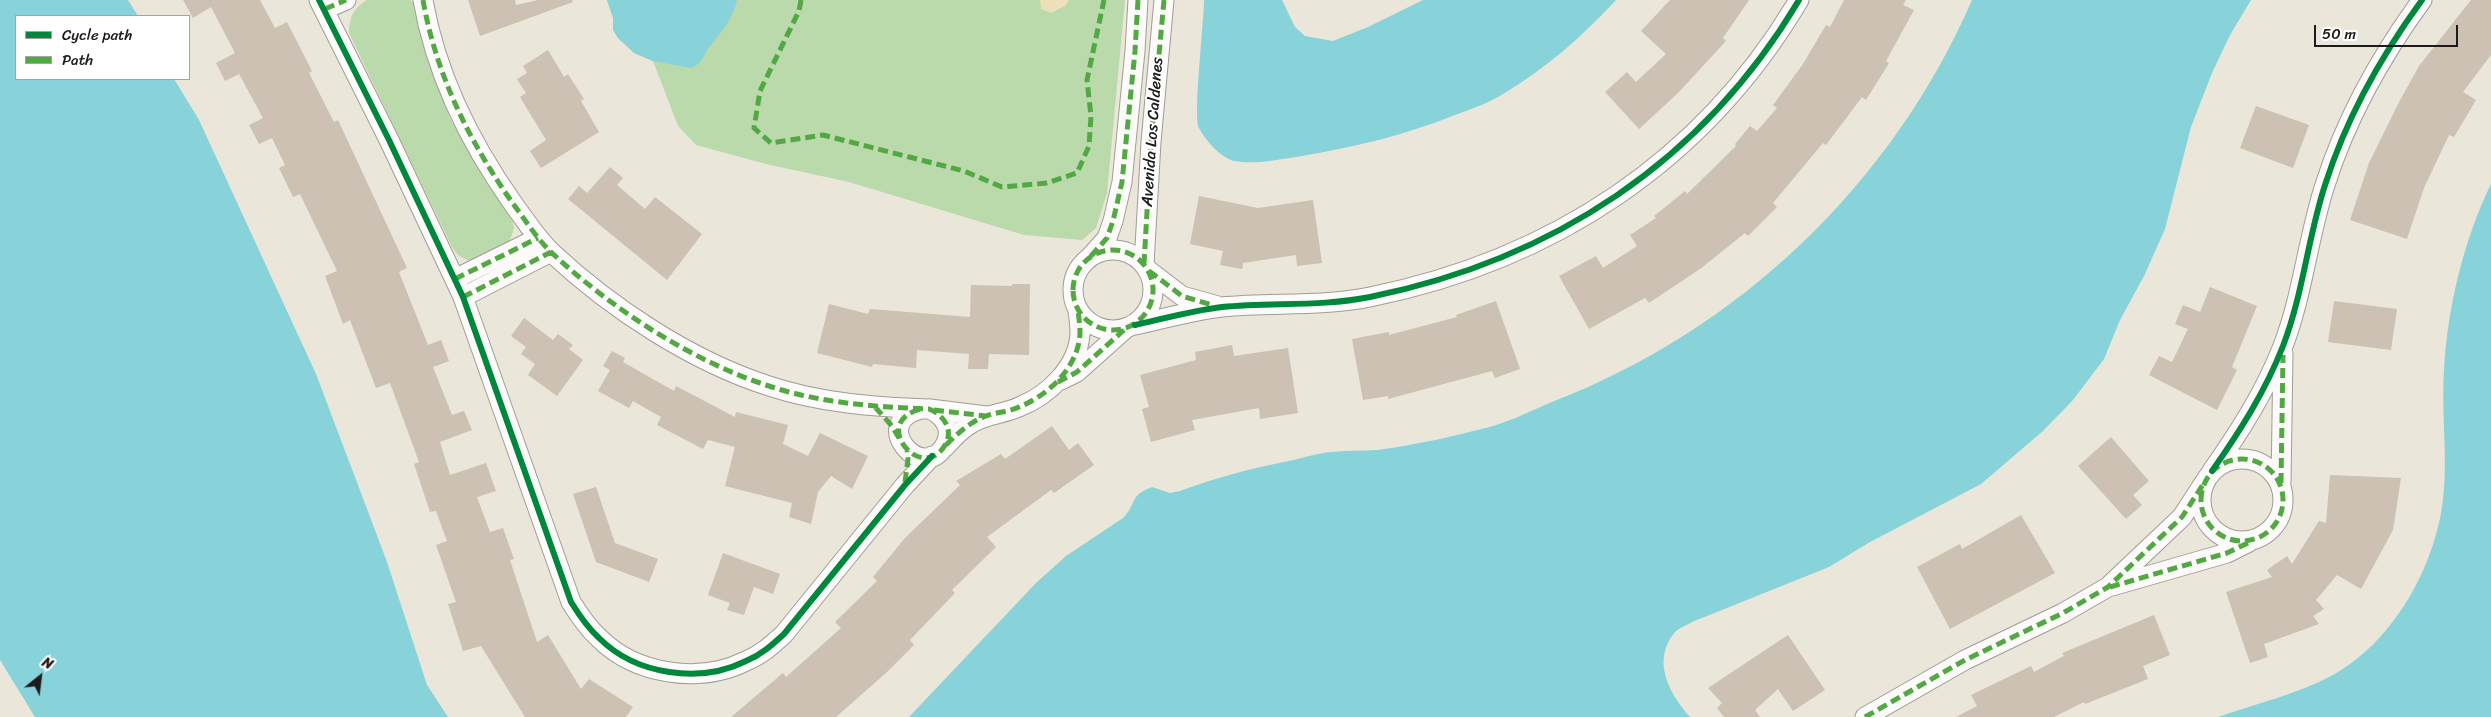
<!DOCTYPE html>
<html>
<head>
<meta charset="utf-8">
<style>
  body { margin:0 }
  #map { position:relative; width:2491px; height:717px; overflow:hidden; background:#eae6da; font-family:Sriracha,sans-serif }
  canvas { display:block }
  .legend { position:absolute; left:15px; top:15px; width:175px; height:65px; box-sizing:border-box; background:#fff; border:1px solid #a4a4a4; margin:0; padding:6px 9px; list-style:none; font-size:15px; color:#1c1c1c }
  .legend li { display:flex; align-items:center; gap:10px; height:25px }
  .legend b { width:25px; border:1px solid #a4a4a4 }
  .north { position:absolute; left:15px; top:652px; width:50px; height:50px; -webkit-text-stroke:4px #fff; paint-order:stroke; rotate:29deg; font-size:14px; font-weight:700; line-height:20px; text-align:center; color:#1c1c1c }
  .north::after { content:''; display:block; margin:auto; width:18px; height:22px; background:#1c1c1c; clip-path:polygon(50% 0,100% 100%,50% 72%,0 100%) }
  .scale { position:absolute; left:2314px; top:25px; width:144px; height:22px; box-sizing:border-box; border:2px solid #1c1c1c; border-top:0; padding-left:6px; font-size:15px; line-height:18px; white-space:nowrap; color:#1c1c1c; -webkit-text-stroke:4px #fff; paint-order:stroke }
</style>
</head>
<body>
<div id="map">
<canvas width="2491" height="717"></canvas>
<ul class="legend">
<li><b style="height:6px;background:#00873e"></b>Cycle path</li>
<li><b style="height:6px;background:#52a943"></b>Path</li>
</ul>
<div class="north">N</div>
<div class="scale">50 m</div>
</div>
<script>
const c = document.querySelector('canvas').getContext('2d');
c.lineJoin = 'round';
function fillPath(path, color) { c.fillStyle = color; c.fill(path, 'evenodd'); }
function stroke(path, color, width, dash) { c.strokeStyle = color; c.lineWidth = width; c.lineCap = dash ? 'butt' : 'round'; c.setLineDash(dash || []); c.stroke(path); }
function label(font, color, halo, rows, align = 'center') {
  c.font = font + ' Sriracha,sans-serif'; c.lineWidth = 4; c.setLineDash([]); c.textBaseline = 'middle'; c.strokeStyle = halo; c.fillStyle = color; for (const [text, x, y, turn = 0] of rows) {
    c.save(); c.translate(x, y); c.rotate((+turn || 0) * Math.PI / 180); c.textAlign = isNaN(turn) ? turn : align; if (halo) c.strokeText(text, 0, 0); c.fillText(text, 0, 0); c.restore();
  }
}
const green = new Path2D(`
  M367,0H410L413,2L428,58L450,118L487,184L512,219L514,228L509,244L477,261L467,260L458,255L452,247L349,33C349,18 353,8 367,0Z
  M607,0H1125L1107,193L1096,228L1082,240L1024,235L849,182L766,164L696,145L678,126L653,61L634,53L618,38L613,30V18Z`);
const sand = new Path2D(`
  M1040,0H1069L1065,6L1051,13L1041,9Z`);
const water = new Path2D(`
  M0,0H128L138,16H16V79H174L199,120L316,374L387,562L427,685L448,717H35L0,660Z
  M607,0H737C733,18 723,30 711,45C703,54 704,63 691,68L653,61L634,53L618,38L613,30V18Z
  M1204,0H1282L1295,27L1305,36L1333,41L1368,27L1423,0H1616C1583,36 1545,69 1503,94C1489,103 1471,109 1455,115C1405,135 1355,147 1302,156C1281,159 1255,165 1234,161C1220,157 1206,141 1199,128C1193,116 1204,22 1204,0Z
  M1972,0H2251L2230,35L2212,73L2191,127L2165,229L2144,276L2120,320L2104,359L2073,400L2043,431L1981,484L1870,542L1829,567L1692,622C1687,625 1679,628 1675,632C1651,661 1669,693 1690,717H909L1036,583L1066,556L1123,518C1138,503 1128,496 1152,487L1170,493L1180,491C1218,477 1249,469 1289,461C1303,458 1318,453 1332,452C1347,450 1362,451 1377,450C1416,445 1455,436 1493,426C1513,420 1533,410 1552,402C1739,330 1892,184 1972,0Z
  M2491,184V717H2218C2255,704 2297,694 2331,676C2391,644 2432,572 2442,507C2449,462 2441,416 2444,371C2447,309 2464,239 2491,184Z`);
const building = new Path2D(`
  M183,0H260L275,28L287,22L312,71L309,73L334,122L338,120L407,268L399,272L428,345L441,340L449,361L433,367L452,415L464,411L472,430L440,442L450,475L486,463L496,491L477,497L490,532L503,528L514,559L510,560L537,642L548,635L581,689L589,679L633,707L626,717H525L481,646L463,651L448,604L456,602L436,545L447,541L436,511L430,512L414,464L419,462L390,383L376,388L350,320L343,324L325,276L337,271L300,194L293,197L279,168L285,165L272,138L259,144L249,125L263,118L239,74L225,81L216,63L235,53L211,7L193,18Z
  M468,0H515L516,5L538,0H572L573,2L480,36Z
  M1670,0H1749L1723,38L1726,41L1678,93L1639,129L1605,92L1627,72L1636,82L1666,54L1641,31Z
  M1844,0H1906L1903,5L1914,10L1886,61L1889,63L1866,100L1862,97L1826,145L1823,143L1773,203L1777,207L1748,236L1745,233L1700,269L1649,303L1645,298L1589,329L1559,276L1596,256L1603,268L1637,246L1630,235L1656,218L1654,216L1685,191L1687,194L1736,146L1735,144L1750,126L1757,131L1777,108L1773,105L1803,64L1826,25L1830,27Z
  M2471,0H2491V55L2463,92L2476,100L2454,137L2449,135L2424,188L2407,239L2350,220L2369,163L2399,102L2419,66Z
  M548,50L564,77L568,74L584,99L581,101L599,132L541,168L530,151L546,140L520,97L526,93L517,79L527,73L523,66Z
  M2256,106L2309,125L2293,168L2240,148Z
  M610,167L623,178L617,185L645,209L655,197L702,234L667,280L568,199L579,186L587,193Z
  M1199,196L1258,208L1313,200L1322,263L1297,266L1296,255L1243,263L1242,269L1220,265L1223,251L1190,244Z
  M1012,284H1030L1029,355L989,354L988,369H968L969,354L917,350L916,368L873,364L872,367L817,353L829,304L868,314L870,309L970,317L971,285L1012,286Z
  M2210,287L2257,306L2232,367L2237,370L2217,410L2149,375L2159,356L2172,362L2188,329L2175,324L2183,305L2200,312Z
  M1496,301L1520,369L1495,378L1492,371L1388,399V396L1363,400L1352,339L1389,332V335L1457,317L1456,315Z
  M2334,301L2397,309L2391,350L2328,342Z
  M524,318L553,340L558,334L573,345L569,349L583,360L557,396L528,375L535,364L521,354L526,347L511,336Z
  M1232,345L1234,356L1288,348L1298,413L1260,419L1259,408L1192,420L1195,430L1151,442L1142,409L1149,407L1140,375L1196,360L1195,352Z
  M612,351L625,358L623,362L674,391L676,386L735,417L736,412L788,425L783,444L808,456L820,433L868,456L852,489L831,476L818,492L811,524L789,517L792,503L725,486L735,447L708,440L703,449L657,425L661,417L633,401L629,408L598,391L610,370L603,366Z
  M1052,426L1069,450L1078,443L1094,465L1054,493L1051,490L987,537L996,547L952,590L955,593L910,640L914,645L886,673L836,717H731L783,673L786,677L841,628L835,622L877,581L873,577L905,538L960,485L956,481L1001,454L1005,459Z
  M2111,437L2149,481L2133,495L2142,505L2126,519L2078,466Z
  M2330,475L2401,478L2393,530L2361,589L2337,575L2316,600L2324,609L2313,616L2319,624L2264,644L2268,657L2250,663L2226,592L2272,577L2267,570L2287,556L2292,564L2319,521L2326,523Z
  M596,487L615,543L658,559L649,582L596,562L573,494Z
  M2021,515L2055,573L1950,629L1917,567L1960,544L1962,549Z
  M723,553L780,574L773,594L754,587L744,615L727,610L730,603L708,595Z
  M2154,615L2170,655L2143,666L2148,679L2085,704L2084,702L2054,717H1956L1977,706L1971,695L2031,666L2034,672L2064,656L2062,653Z
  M1788,635L1825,690L1793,711L1778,689L1755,710L1760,717H1724L1717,708L1722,703L1708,688Z`);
const street = new Path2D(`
  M319,0L389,140L463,297L571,602C579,615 587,627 599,638C636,675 700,684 746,661C761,655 772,645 784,634L905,485L932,456
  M423,0C436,75 470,143 514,205C526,221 537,239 552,253C611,308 691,361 769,386C820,403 875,407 929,409C944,415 954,430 945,445C923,485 868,422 921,409
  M325,9L346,0
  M1073 290a40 40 0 1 1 80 0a40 40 0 1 1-80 0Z
  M1091,256L1107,238L1113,221L1122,182L1135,51L1138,0
  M1144,264L1151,142L1164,0
  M1148,270L1182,296L1218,306
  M455,279L538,238
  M463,297L551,252
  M1135,325C1162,319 1195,310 1222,307C1271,302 1321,307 1370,297C1552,260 1703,162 1799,0
  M1061,380L1077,372L1124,330
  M930,409L986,416
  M944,448C952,439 961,429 972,423C987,414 1004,414 1019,407C1049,395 1078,367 1080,334C1080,326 1079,318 1078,311
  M2201 500a41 41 0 1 1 82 0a41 41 0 1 1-82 0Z
  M2212,471C2240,431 2265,392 2283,346C2303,294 2308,237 2325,185C2346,119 2381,56 2422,0
  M2281,483L2283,354
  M2112,586L2227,553L2249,542
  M1865,717L1965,660L2063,613L2108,587L2182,517L2204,483`);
const quiet = new Path2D(`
  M423,0C436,75 470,143 514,205C526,221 537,239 552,253C611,308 691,361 769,386C820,403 875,407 929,409C944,415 954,430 945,445C923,485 868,422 921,409
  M801,0L799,11L760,91L754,128L771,143L823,135L964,171L1002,187L1047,183L1077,173L1089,146L1091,116L1087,80L1104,0
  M325,9L346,0
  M1073 290a40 40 0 1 1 80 0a40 40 0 1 1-80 0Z
  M1091,256L1107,238L1113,221L1122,182L1135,51L1138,0
  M1144,264L1151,142L1164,0
  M1149,271L1182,296L1212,305
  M455,279L538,238
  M463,297L551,252
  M1058,382L1077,372L1124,330
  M875,407L892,426L899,438
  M934,410L986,416
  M946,445C958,433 970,422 986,416C997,412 1009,412 1019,407C1049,395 1078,367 1080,334C1080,326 1079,318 1078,311
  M2201 500a41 41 0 1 1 82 0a41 41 0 1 1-82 0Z
  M905,482L908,459L907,451
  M2281,483L2283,355
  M2110,587L2227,553L2248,543
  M1865,717L1965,660L2063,613L2108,587L2182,517L2204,483`);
const cycleway = new Path2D(`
  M319,0L389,140L463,297L571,602C579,615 587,627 599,638C636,675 700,684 746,661C761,655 772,645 784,634L905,485L932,456
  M1135,325C1162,319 1195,310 1222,307C1271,302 1321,307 1370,297C1552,260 1703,162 1799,0
  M2212,471C2240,431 2265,392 2283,346C2303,294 2308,237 2325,185C2346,119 2381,56 2422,0`);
const streetNames = [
  ["Avenida Los Caldenes",1153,132,-86]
];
fillPath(green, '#bbdaab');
fillPath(sand, '#ecdfb9');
fillPath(water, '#88d2d9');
fillPath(building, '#ccc1b3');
stroke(street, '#a09d97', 21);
stroke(street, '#fcfbf9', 19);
stroke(quiet, '#52a943', 5, [10, 5]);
stroke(cycleway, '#00873e', 6);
label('16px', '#1c1c1c', '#fff', streetNames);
</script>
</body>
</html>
